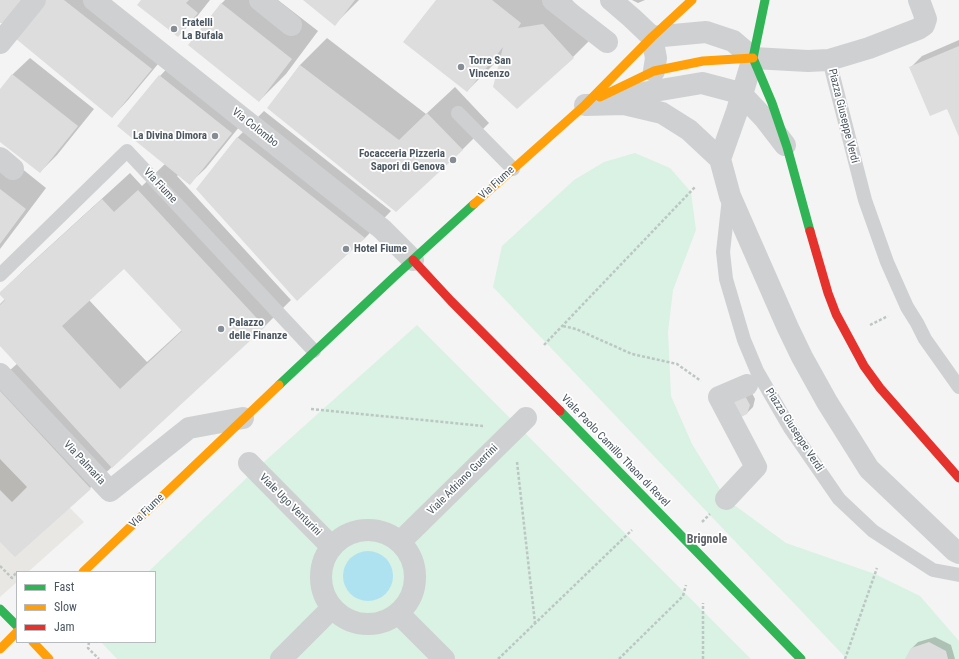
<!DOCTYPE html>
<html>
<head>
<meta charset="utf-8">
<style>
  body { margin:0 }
  #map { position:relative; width:959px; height:659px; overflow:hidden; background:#f4f4f4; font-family:"Roboto Condensed",sans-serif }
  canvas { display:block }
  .legend { position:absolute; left:16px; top:571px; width:140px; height:72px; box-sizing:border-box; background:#fff; border:1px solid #b7bbc0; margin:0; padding:5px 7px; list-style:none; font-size:12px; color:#4a5661 }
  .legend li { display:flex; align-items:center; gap:8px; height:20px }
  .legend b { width:20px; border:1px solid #b7bbc0 }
</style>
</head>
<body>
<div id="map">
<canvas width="959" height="659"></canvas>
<ul class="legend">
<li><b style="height:5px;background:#30b455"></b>Fast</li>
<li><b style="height:5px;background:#ff9f0a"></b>Slow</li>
<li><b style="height:5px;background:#e5322d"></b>Jam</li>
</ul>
</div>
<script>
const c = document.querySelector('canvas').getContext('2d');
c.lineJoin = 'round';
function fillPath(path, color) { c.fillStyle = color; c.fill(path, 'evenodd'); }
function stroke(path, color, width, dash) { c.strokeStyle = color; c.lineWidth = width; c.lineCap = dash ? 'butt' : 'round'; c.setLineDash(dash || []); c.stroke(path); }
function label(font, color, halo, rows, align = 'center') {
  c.font = font + ' "Roboto Condensed",sans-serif'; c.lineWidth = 3.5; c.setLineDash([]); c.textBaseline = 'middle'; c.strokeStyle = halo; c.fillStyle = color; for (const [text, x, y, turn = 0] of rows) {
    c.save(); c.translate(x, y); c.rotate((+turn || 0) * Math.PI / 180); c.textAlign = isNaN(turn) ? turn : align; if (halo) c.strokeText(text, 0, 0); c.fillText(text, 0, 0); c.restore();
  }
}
const commercial = new Path2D(`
  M0,438L84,522L28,572H17V582L0,597Z`);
const green = new Path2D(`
  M635,153L670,168L691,192L696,230L673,290L668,332L671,396L692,444L726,499L786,543L875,574L920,596L959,641V659H847L493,287L502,246L574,180L604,162Z
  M417,325L751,659H117L101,642H155V572H148L255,470Z`);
const water = new Path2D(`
  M343 576a25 25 0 1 1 50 0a25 25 0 1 1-50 0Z`);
const shadow = new Path2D(`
  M47,0H102L168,52L128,100L112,117Z
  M142,0H210L195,19L178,36Z
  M225,0H278L318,31L286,74L259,101L221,4Z
  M305,0H359L335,24Z
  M437,0H572L600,30L573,57L502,56L467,91Z
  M632,0H645L638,3Z
  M327,38L426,114L455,87L489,123L462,150L396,210L268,108L300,65Z
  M959,40V134L947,108L910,68L922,56Z
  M30,58L94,109L57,155L40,172L0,140V91L13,74Z
  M176,59L248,116L206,168L189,184L178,175L177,176L291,300L265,326L115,464L90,488L0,540V379L18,363L0,344V304L5,299L0,293L27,267L130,173L142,186L165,164L160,76ZM124,267L182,330L147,362L89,300Z
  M264,111L391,211L365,238L297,299L197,189L238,137Z
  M0,151L46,188L0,249Z
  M751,391L755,399L753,407L747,413L728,407Z
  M935,637L951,645L955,659H906L912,648L918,642Z`);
const building = new Path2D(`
  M0,0H22L3,23H0Z
  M46,0H64L152,69L112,118L15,38Z
  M141,0H189L186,3L198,13L178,37L137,5Z
  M303,0H355L335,26Z
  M436,0H492L521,23L518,28L543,24L574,58L517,109L493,87L503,47L467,92L403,42Z
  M221,3L292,59L259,102L188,45Z
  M959,46V137L947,109L930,116L909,67Z
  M300,65L399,140L427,113L463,150L396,212L267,108Z
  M12,74L78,126L40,173L0,142V89Z
  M159,75L232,133L190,185L117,126Z
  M237,137L365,238L297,301L196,189Z
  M0,189L26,209L0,244Z
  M138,190L265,327L112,468L0,346V305L5,300L0,295V292L102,199L114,212ZM124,269L182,331L120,389L62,326Z
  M0,391L91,489L15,557L0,542V490L12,502L27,487L0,459Z
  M745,396L750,405L747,414L739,418L729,398Z
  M929,642L946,651L948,659H905L911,648Z`);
const path = new Path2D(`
  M870,325L888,316
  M563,326L576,329L632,354L677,364L701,381
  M544,345L695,187
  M311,409L483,426
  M517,462L535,623
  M702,522L710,514
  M0,566L12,578L16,573
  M89,642L88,648L99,659
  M498,659L632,530
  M619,659L683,596L686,585
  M703,659V603
  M845,659L877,568`);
const lane = new Path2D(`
  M829,60L865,200L887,262L907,307L917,323L925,339L959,387
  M458,113L513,169
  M729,198L723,252L726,279L744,340L757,371L790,428L839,499L873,531L933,570L959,575
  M0,275L127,151L314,351`);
const street = new Path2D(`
  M94,0L382,229L413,260
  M260,0L291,25
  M553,0L607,42
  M611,0L632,18L652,37
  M652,37L706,32L733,41L753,58L808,61L829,60L869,48L918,29L924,25L926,19L919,0
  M652,37L656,58L654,71
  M0,43L35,0
  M613,98L702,83L736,92L747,100L765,119L785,145
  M585,105L624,104L662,113L689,130L720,159L730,196L788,328L802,357L827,402L869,469L955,551L959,553
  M0,158L13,169
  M720,159L737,111L753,58
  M0,374L110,491L189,428L243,418
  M249,463L331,546
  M726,499L756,467L719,397L747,385
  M321 577a47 47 0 1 1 94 0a47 47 0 1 1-94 0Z
  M400,542L526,418
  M398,613L444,659
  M281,659L332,608`);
const fast = new Path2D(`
  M765,0L753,58L772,103L787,147L810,231
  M279,385L395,276L474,204
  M560,411L801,659
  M0,609L17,626`);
const slow = new Path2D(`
  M600,97L654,71L703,61L753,58
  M474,204L585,105L652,37L692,0
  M83,572L279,385
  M33,642L49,659
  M0,649L17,632`);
const jam = new Path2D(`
  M810,231L828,293L836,314L864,366L880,388L959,478
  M413,260L451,301L560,411`);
const markers = [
  [174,29,4,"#868d94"],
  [461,67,4,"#868d94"],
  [215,136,4,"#868d94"],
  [453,160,4,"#868d94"],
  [346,249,4,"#868d94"],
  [221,329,4,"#868d94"]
];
const poiNames = [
  ["Fratelli",182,23],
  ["La Bufala",182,36],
  ["Torre San",469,61],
  ["Vincenzo",469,74],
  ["La Divina Dimora",207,136,"right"],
  ["Focacceria Pizzeria",445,154,"right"],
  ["Sapori di Genova",445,167,"right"],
  ["Hotel Fiume",354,249],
  ["Palazzo",229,323],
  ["delle Finanze",229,336]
];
const streetNames = [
  ["Piazza Giuseppe Verdi",843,116,76],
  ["Via Colombo",255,128,38],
  ["Via Fiume",497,183,-42],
  ["Via Fiume",160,186,47],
  ["Piazza Giuseppe Verdi",794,430,57],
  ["Viale Paolo Camillo Thaon di Revel",615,451,46],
  ["Via Palmaria",84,463,47],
  ["Viale Adriano Guerrini",463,480,-45],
  ["Viale Ugo Venturini",290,505,45],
  ["Via Fiume",147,511,-44]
];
const neighbourhoodNames = [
  ["Brignole",707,540]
];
fillPath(commercial, '#e8e7e3');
fillPath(green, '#d9f2e3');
fillPath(water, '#aee2f0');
fillPath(shadow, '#0003');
fillPath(building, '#ddddde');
stroke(path, '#bcc7c4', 2.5, [3, 2]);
stroke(lane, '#ced0d2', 14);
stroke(street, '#ced0d2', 22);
stroke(fast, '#30b455', 9);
stroke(slow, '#ff9f0a', 9);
stroke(jam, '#e5322d', 9);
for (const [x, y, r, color] of markers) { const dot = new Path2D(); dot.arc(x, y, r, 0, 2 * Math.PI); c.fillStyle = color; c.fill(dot); stroke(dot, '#fff', 1.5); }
label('bold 11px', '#4a5661', '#fff', poiNames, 'left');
label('11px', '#4a5661', '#fff', streetNames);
label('bold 12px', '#5f6368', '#fff', neighbourhoodNames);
</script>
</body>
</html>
